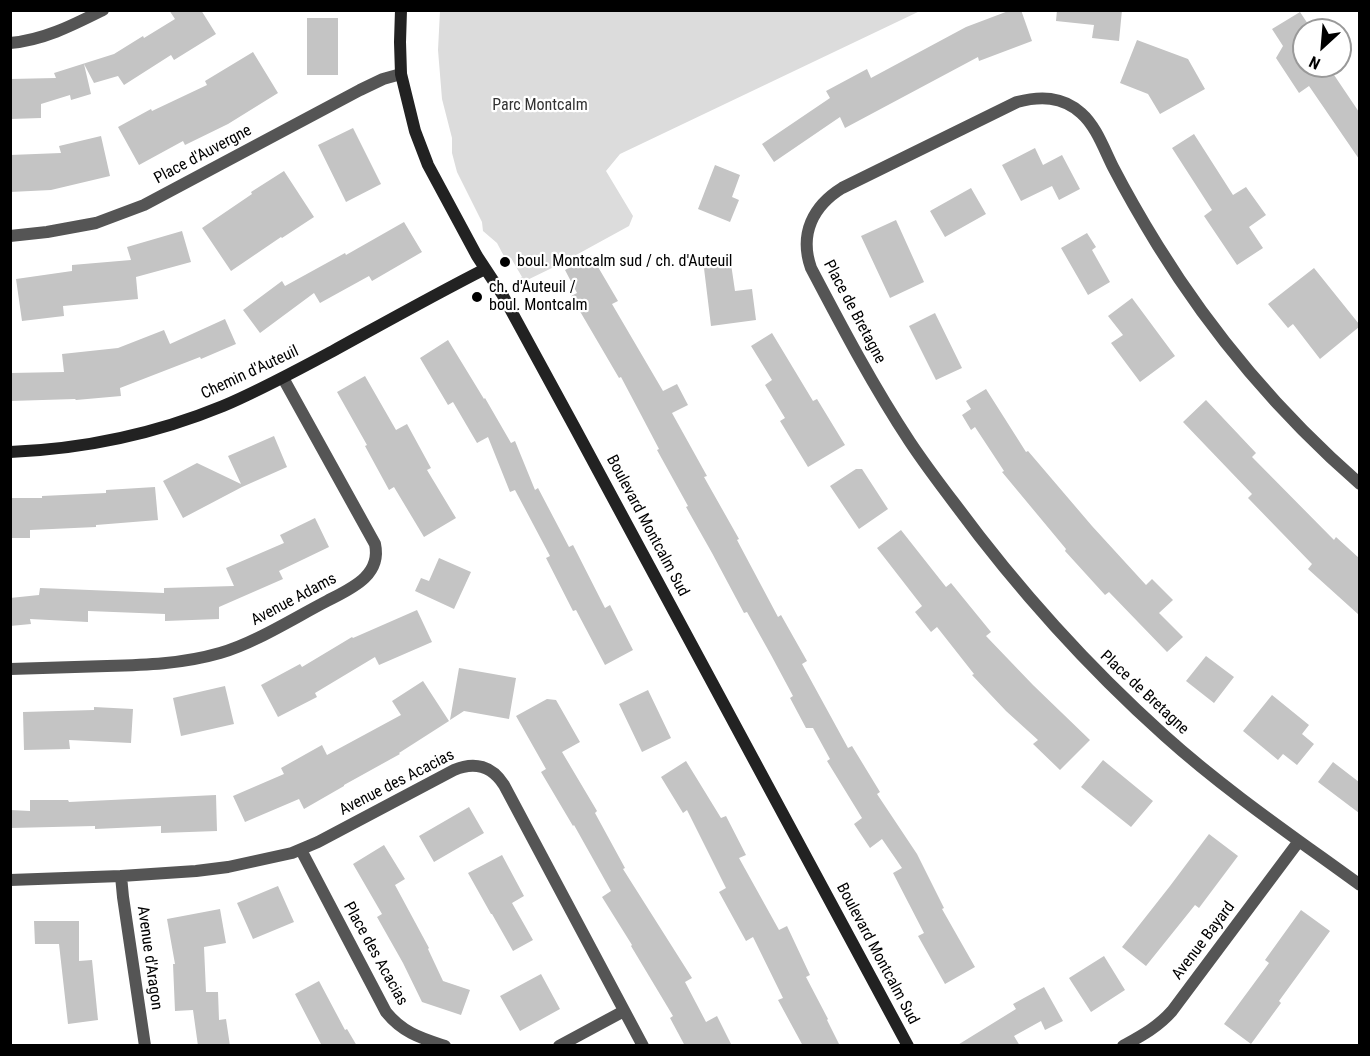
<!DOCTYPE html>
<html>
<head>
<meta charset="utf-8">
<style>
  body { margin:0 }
  #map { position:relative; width:1370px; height:1056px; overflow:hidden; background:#fff; font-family:"Roboto Condensed",sans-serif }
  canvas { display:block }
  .frame { position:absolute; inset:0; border:12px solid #000; pointer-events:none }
  .north { position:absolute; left:1292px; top:18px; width:60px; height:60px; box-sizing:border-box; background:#fff; border:2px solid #999; border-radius:50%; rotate:206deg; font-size:16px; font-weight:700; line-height:24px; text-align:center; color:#000 }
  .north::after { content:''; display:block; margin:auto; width:21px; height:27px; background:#000; clip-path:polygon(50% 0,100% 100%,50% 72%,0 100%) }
</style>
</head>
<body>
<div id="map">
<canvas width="1370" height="1056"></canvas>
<div class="frame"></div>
<div class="north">N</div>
</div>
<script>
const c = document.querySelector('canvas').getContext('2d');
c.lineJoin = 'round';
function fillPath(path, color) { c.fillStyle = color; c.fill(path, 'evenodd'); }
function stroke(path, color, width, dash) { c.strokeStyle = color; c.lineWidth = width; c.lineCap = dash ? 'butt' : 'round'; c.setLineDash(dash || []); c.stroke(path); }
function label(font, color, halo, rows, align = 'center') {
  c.font = font + ' "Roboto Condensed",sans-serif'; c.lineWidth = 4.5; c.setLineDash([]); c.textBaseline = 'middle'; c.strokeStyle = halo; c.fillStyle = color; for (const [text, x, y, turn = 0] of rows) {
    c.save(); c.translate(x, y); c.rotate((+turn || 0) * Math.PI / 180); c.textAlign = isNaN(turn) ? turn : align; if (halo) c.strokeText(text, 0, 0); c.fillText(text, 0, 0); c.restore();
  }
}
const green = new Path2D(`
  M440,11V10L920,11L620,154L606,171L633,216L629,226L556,266L519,284L517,280L522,277L511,258L506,260L497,243L483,231L482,222L457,172L452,153V138L442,99L438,50Z`);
const building = new Path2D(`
  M169,10H201L216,34L174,60L171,55L124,85L118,76L94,83L84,64L91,94L71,100L70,95L41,104V118L10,119V79L56,78L54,73L114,54L143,36L144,38L175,19Z
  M1011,10H1021L1032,41L979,61L978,57L845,128L840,117L774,162L762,144L830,98L826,91L867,69L871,78L966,27Z
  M1057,10H1122L1119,41L1092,38L1094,25L1056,21Z
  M1300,12L1312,30H1304V66H1328L1359,112V159L1309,86L1299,93L1276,58L1283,46L1272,29Z
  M307,18H338V75H307Z
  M1137,40L1188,59L1205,89L1160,114L1148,94L1120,83Z
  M253,52L278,93L228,124L185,145L183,141L139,165L118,127L151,109L152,111L207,85L205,81Z
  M353,128L381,184L346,202L318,145Z
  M1194,134L1233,195L1246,187L1266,215L1249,227L1263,248L1237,265L1204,216L1212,210L1172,148Z
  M101,136L110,176L51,190L10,192V155L61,153L59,146Z
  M1035,148L1043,165L1062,155L1080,189L1059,200L1052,186L1021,201L1002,165Z
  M715,165L740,175L732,197L739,200L730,222L698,209Z
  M284,171L314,217L282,238L281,237L231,271L202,228L252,194L251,192Z
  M971,188L986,214L945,237L930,211Z
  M896,220L924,282L890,298L861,236Z
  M404,222L422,252L372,281L369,276L320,303L314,293L260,333L243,310L282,281L285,286L345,253L346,255Z
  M182,231L191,262L136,277L138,299L63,306L64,316L22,321L16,279L72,271V265L131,260L127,247Z
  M1087,233L1096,247L1092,250L1110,282L1088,295L1061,248Z
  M591,255L618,301L612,304L663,391L677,384L688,405L672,413L707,476L704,477L739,539L737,540L778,617L781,615L807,661L802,664L848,748L852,746L880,792L877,794L917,854L944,908L942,909L975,967L945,984L918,936L924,933L893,873L902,868L882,839L870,848L854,824L862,818L827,761L830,759L813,728H806L790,698L793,696L771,655L747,612L744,613L712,553L686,507L688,506L657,450L659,449L639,411L621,377L619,378L571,296L577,293L565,270Z
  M730,257L735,291L752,289L756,320L711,326L703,260Z
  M1314,268L1359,324V327L1320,359L1293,324L1288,328L1268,304Z
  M1132,298L1175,356L1140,382L1111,343L1123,335L1108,316Z
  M935,313L962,368L936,380L909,326Z
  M225,319L236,344L201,359L200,357L120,388L121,396L76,400L75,399L10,401V373L64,372L62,354L118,348L164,330L170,344Z
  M772,333L813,401L817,399L845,445L808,467L780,421L785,418L765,385L772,380L751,346Z
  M448,340L484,399L485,398L511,443L515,441L535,490L538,488L569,547L573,545L605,608L610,605L633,650L605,665L576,610L573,611L546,558L550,556L515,490L510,492L488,437L477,443L453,402L448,405L420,358Z
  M365,376L396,430L407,424L431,468L427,470L456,518L424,537L394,487L389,490L365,446L367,445L337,392Z
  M986,389L1026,452L1028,451L1092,526L1146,585L1152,579L1173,600L1159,613L1183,637L1167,652L1109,592L1105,595L1065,551L1066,549L1002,472L1004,471L975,427L971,430L962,415L971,409L966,401Z
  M1206,400L1256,453L1252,457L1334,540L1336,537L1359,558V615L1308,569L1312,564L1248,498L1252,494L1183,422Z
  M274,436L287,467L242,487L183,518L163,481L197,463L241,484L228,456Z
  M856,469H862L888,509L859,529L830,486Z
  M155,487L158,520L96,525V527L30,530V538H10V498H42V496L106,493V490Z
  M315,518L329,547L279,571L283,579L219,607V619L165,621V614L88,611V622L30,619L31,624L10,626V598L39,595L40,588L164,593V588L234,586L226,568L284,543L280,535Z
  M901,530L946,587L951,583L991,632L986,636L1033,685L1090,740L1060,770L1033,744L1038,740L1006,711L972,675L974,674L937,627L931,632L915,612L922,606L877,548Z
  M439,558L471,572L454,609L415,591L421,578L429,581Z
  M417,610L432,642L379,665L375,657L315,693L317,697L278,717L261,685L300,664L302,667L352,637L353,638Z
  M1206,656L1234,677L1214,703L1186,681Z
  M459,668L516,678L509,719L464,711L450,720Z
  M423,681L449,721L399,753L400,754L344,785V786L304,809L299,799L245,822L233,796L284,774L281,768L322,745L327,755L401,715L392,701Z
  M225,686L234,724L181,736L173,698Z
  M648,690L671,738L642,752L619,704Z
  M1272,695L1309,725L1302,734L1314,744L1297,765L1283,754L1278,760L1243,731Z
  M547,699L556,700L580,742L562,752L597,811L595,813L625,868L623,869L692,978L685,982L706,1022L717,1016L732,1046H685L670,1018L673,1016L631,946L632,945L602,897L611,891L574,825L573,826L541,772L546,769L516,716Z
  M94,707L133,709L131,743L69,740L70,749L24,750L23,712L94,710Z
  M1103,760L1153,801L1131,827L1081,787Z
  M686,761L721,818L726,816L746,855L739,858L779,930L787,926L810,975L806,977L828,1019L827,1020L840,1046H803L778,1000L783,998L753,937L746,941L719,892L726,888L687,810L683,813L661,777Z
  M1333,762L1359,782V813L1318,782Z
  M216,795L217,831L161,833V826L95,829V826L10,828V810L30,811V800H68L69,802Z
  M469,807L484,833L434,862L419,836Z
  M1209,834L1238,856L1199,908L1195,905L1146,966L1122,947L1170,886Z
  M384,845L405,879L395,885L429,948L428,949L443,981L470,990L461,1015L422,1002L403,963L377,917L382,914L353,864Z
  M502,855L524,896L512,903L533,940L513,951L492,914H491L468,873Z
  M278,886L294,922L253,939L237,903Z
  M220,909L226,943L204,947L206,992H218L219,1020L226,1019L230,1046H198L193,1010L175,1011L173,964H175L167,919Z
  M1301,910L1330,931L1279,1001L1281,1003L1251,1044L1224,1024L1269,963L1265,960Z
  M34,921H79V961L92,960L98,1020L68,1024L59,944H35Z
  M1104,956L1125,990L1091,1012L1069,978Z
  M541,974L560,1009L520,1031L500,996Z
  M319,981L345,1030L347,1029L357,1046H319L321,1044L295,994Z
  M1044,987L1063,1021L1045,1030L1041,1021L1014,1036L1020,1046H956L1016,1009L1013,1004Z`);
const street = new Path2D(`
  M10,43C44,40 73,25 103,10
  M10,236L47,232L96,223L144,205L360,90L383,79L401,74
  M1360,484C1281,415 1213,335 1158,246C1142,220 1127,194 1113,167C1104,149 1096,126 1081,113C1062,96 1040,96 1017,102L842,188C813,206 799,234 811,268C842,327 873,386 910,442C924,463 939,483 955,504C1017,588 1087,666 1165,736C1225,790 1294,837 1360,885
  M10,669C43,668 75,667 107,666C145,665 182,664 220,653C255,643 294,618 327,601C350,589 382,576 375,544L283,378
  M301,850L386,1012C403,1033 421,1038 445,1046
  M121,876L123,897L145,1046
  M10,880L121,876L196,871L228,867L292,853L318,842L454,770C475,761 492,766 504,785L643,1046
  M559,1046L624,1011
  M1123,1046C1141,1036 1158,1027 1172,1011L1299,841`);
const secondary = new Path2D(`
  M401,10L400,42L401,74L415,131L428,165L477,256L502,294L575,428L908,1046
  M10,452C84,449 155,434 223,406C261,390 297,370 333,351C384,323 434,295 485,269`);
const markers = [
  [505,262,6,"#000"],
  [477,297,6,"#000"]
];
const parkNames = [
  ["Parc Montcalm",540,106]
];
const streetNames = [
  ["Place d'Auvergne",203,155,-28],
  ["Place de Bretagne",854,312,62],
  ["Chemin d'Auteuil",250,373,-25],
  ["Boulevard Montcalm Sud",647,526,62],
  ["Avenue Adams",294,600,-28],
  ["Place de Bretagne",1144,693,43],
  ["Avenue des Acacias",397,783,-27],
  ["Avenue Bayard",1204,941,-53],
  ["Place des Acacias",375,954,61],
  ["Boulevard Montcalm Sud",877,954,62],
  ["Avenue d'Aragon",149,958,82]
];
const poiNames = [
  ["boul. Montcalm sud / ch. d'Auteuil",517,262],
  ["ch. d'Auteuil /",489,288],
  ["boul. Montcalm",489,306]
];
fillPath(green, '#dcdcdc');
fillPath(building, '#c4c4c4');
stroke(street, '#555', 12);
stroke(secondary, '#222', 12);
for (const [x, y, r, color] of markers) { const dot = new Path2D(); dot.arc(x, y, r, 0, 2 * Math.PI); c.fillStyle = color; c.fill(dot); stroke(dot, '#fff', 2); }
label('16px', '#333', '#fff', parkNames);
label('16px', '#000', '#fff', streetNames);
label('16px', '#000', '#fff', poiNames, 'left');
</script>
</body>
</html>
